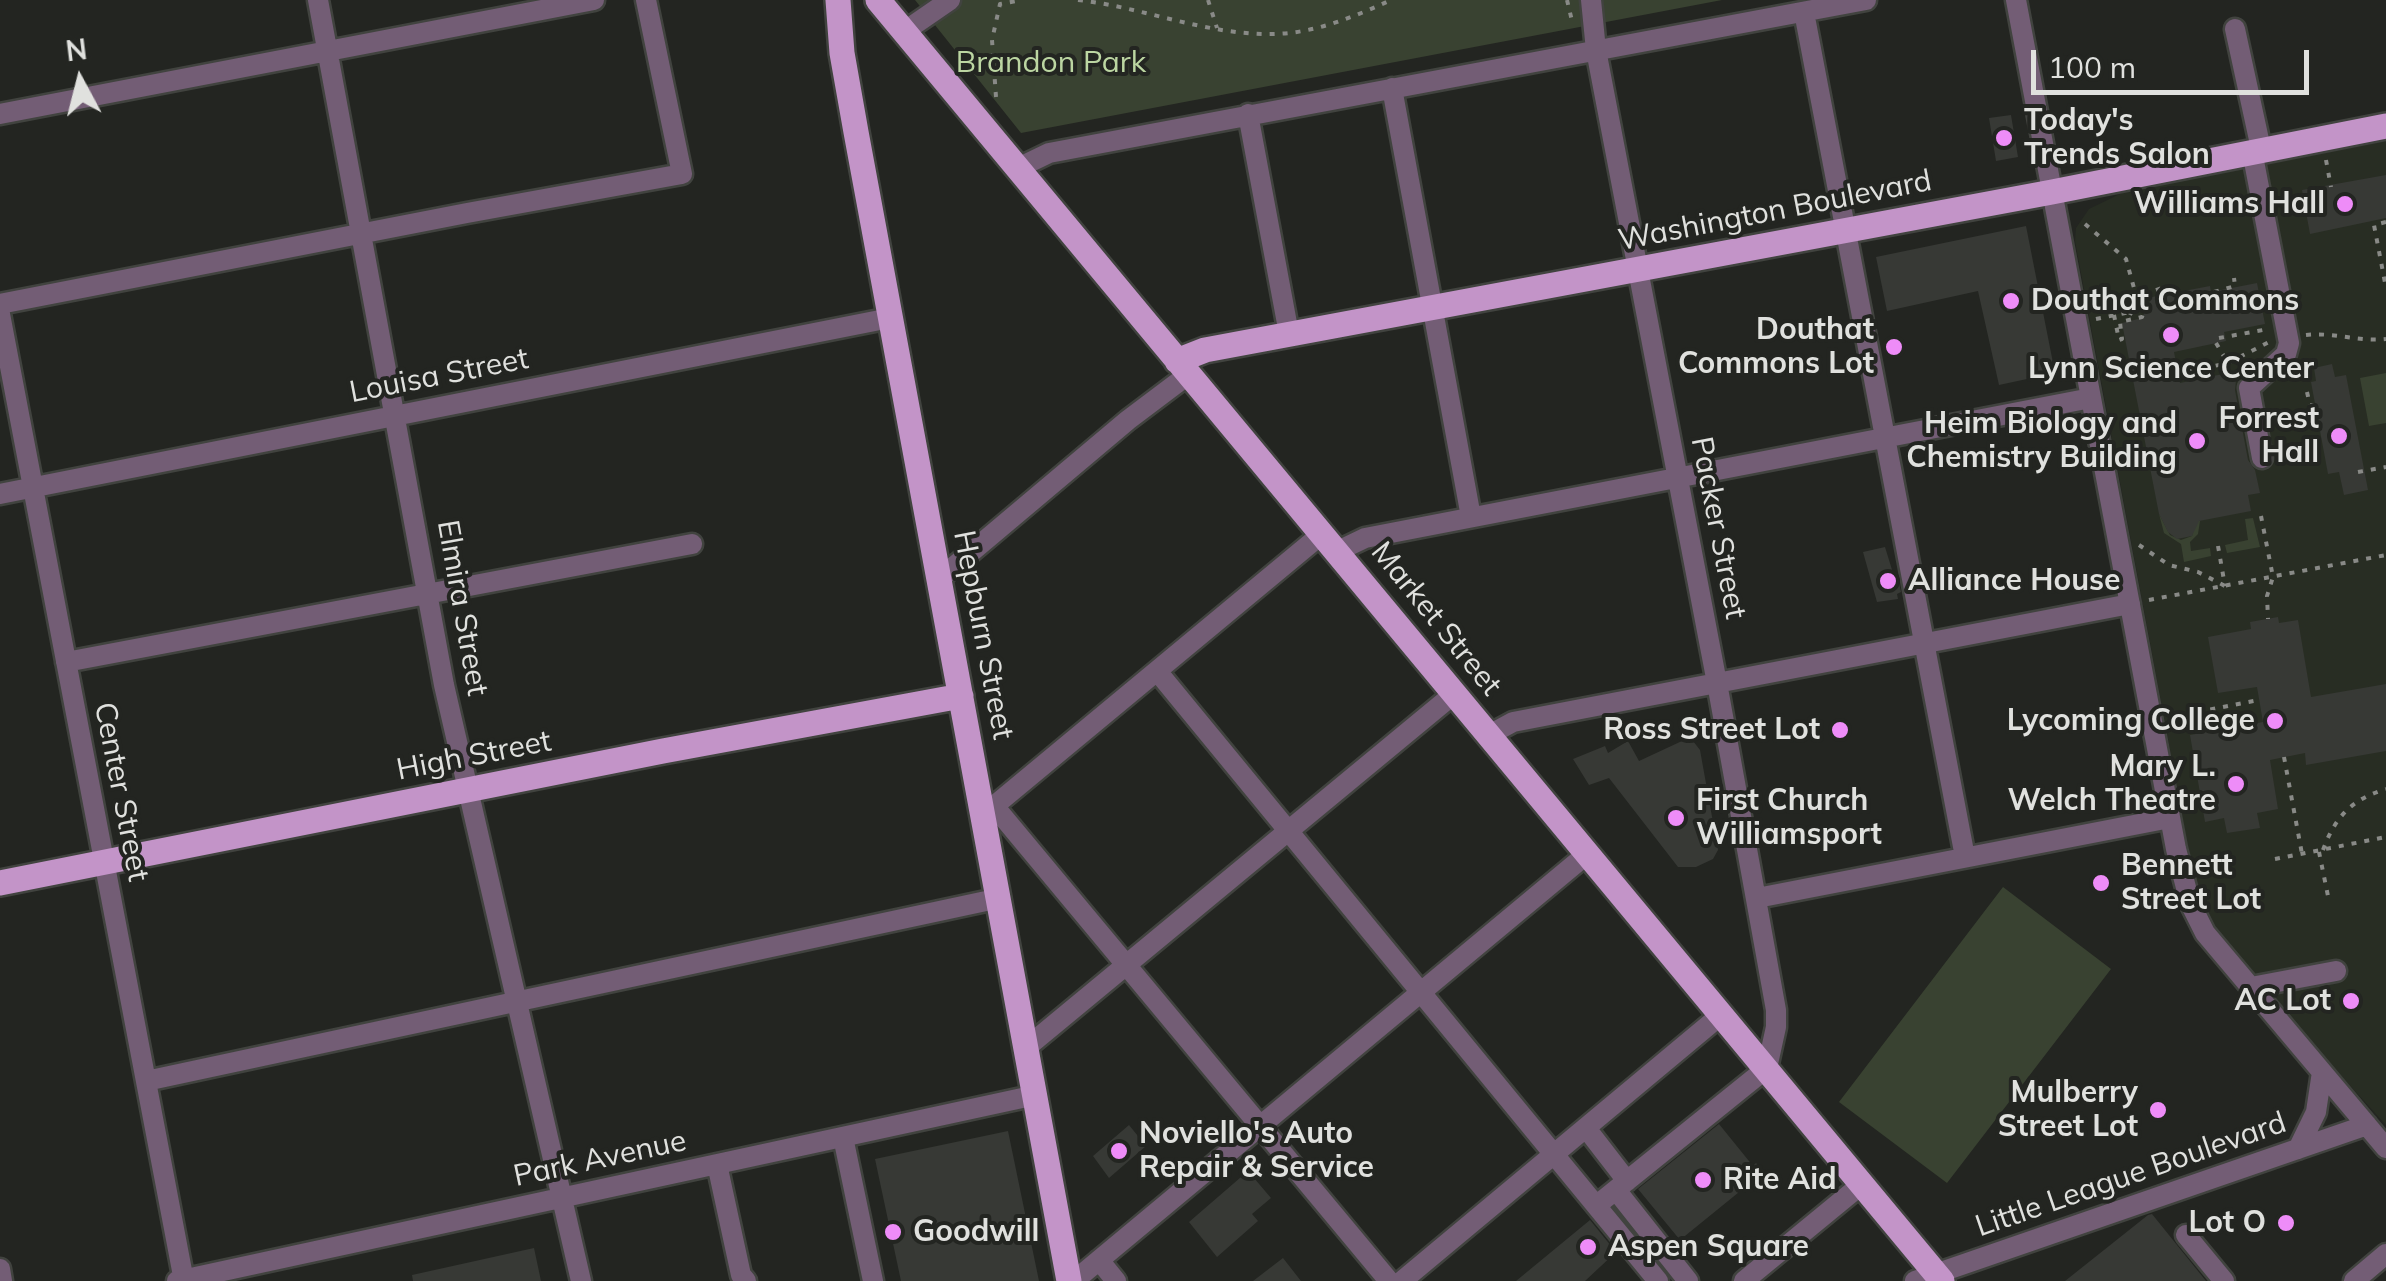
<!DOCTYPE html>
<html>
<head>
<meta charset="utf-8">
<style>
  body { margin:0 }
  #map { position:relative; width:2386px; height:1281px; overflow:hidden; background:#232521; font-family:Mulish,sans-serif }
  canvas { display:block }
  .north { position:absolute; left:30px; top:30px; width:100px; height:100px; -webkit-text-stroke:8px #232521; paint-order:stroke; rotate:353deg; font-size:28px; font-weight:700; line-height:40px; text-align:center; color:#e0e1de }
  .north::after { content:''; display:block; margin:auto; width:35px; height:45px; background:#e0e1de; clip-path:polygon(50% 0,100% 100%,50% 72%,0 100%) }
  .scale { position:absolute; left:2031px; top:50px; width:278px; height:45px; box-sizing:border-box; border:5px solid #e0e1de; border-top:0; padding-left:12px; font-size:30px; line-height:35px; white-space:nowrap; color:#e0e1de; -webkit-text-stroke:8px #232521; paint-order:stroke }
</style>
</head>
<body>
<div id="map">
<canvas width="2386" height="1281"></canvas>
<div class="north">N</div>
<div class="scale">100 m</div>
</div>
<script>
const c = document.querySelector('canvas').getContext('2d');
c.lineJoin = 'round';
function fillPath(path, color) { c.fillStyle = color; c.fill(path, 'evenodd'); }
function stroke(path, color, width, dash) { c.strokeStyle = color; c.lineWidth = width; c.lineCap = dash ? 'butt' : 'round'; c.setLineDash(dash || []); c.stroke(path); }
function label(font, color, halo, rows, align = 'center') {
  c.font = font + ' Mulish,sans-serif'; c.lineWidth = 8; c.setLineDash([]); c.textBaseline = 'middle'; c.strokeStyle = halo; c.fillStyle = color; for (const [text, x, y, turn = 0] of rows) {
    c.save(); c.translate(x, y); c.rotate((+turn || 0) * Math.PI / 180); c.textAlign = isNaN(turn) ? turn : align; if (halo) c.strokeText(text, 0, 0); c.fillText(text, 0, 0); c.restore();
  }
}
const built = new Path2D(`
  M2386,141V1125L2234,959L2208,921L2192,883L2183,819L2075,241L2076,228L2089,209L2124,192Z`);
const green = new Path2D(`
  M915,0H1722L1021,133Z
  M2386,373V423L2369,426L2360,378Z
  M2159,514L2170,535L2181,540L2192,536L2196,521H2200L2198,534L2190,542L2191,551L2210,548L2211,556L2184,562L2181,544L2164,533Z
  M2253,518L2260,547L2227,553L2225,545L2248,540L2245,519Z
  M2003,887L2111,969L1947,1183L1839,1102Z`);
const building = new Path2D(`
  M2011,115L2018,157L1996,161L1989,118Z
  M2386,175V218L2310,234L2302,190Z
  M2026,226L2055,373L1999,385L1978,291L1887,311L1876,257Z
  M2257,283L2265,324L2224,332L2226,341L2174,352L2180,383L2237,371L2235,390L2248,460L2255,470L2260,493L2248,495L2251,511L2199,521L2192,536L2177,539L2168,532L2159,514L2122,323L2142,318L2152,297L2210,286L2211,292Z
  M2332,364L2335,377L2346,375L2368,490L2344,495L2339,472L2328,474L2311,382L2316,381L2314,368Z
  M1885,547L1893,573H1897L1901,592L1897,594L1898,599L1877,602L1863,552Z
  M2278,617L2279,623L2298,620L2311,697L2386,684V751L2306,765L2305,753L2270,760L2278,809L2257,813L2260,828L2227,833L2224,818L2205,822L2190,735L2263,722L2257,687L2218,693L2208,637L2251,629L2250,622Z
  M1628,741L1639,761L1682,741H1693L1700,750L1718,850L1713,859L1696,867H1678L1609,778L1589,785L1573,759L1605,746L1608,753Z
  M1719,1124L1753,1166L1756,1163L1767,1176L1755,1186L1749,1184L1680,1240L1638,1189Z
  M1129,1125L1146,1146L1109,1178L1093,1156Z
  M1008,1131L1039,1281H901L875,1159Z
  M1248,1171L1271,1198L1252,1214L1258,1221L1217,1257L1189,1222Z
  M2152,1214L2206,1281H2065L2148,1215Z
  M1590,1220L1616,1252L1585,1281H1516Z
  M534,1248L541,1281H413L412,1275Z
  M1283,1258L1301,1281H1253Z`);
const path = new Path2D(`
  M1078,0C1142,7 1206,35 1271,34C1313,34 1354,17 1391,0
  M1208,0L1217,28
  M1567,0L1573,25
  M996,97L992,40L1000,4L1022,0
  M2326,160L2331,187
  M2386,222L2374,225L2386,288
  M2085,224L2126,259L2137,299
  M2214,292L2235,286L2234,278
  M2114,315L2119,340L2122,339L2120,322L2142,317L2145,308
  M2130,315L2139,296L2162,288
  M2096,319L2130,312
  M2306,335C2334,332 2359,342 2386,339
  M2219,338L2263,330L2267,333
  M2216,343L2228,363
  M2178,371L2182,373L2228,363L2269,342
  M2305,373L2314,371
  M2307,392L2310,405L2315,406
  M2358,472L2386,467
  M2261,516L2273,577L2267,596L2268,619
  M2139,545L2169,565L2198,572L2225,586
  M2218,546L2225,586
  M2149,600L2386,555
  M2172,717L2259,700
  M2284,757L2302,854
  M2323,850C2335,817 2352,799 2386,789
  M2319,852L2329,901
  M2275,859L2386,837`);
const minor = new Path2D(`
  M318,0L444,685L581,1281
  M1591,0L1596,50L1717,683L1776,1010V1027L1767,1068L1597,1205
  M2016,0L2176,849L2190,903L2205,933L2386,1148
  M1804,12L1965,857
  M2235,29L2261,149
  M905,31L950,0
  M1392,88L1471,517
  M0,114L594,0
  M1248,114L1289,334
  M2252,151L2289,343L2286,354L2249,388L2262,458
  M1018,168L1049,153L1866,0
  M0,304L467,213L682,174L646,0
  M0,314L184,1281
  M0,494L890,318
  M1338,551L1365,538L2091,398
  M938,580L1128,420L1189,374
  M66,662L692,544
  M1157,671L1658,1281
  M1489,735L1513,722L2130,604
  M994,806L1389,1281
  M984,808L994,806L1323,533
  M1757,898L2170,818
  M2251,987L2336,971
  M1027,1047L1455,693
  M146,1081L1000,898
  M1586,1128L1627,1181
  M843,1137L873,1281
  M2298,1149L2316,1112L2322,1072
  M717,1164L741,1275L746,1281
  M1616,1190L1688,1281
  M2186,1235L2224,1281
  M1099,1260L1116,1281
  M0,1269L2,1281
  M177,1281L1036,1095
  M1074,1281L1587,854
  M1402,1281L1722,1014
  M1744,1281L1862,1184
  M1915,1281L2367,1125
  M2354,1281L2386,1254`);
const major = new Path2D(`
  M838,0L842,53L856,132L1069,1281
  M878,0L1942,1281
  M1177,361L1205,350L2052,192L2386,126
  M0,883L663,751L961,696`);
const markers = [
  [2004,138,10,"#ee8cf8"],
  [2345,204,10,"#ee8cf8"],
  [2011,301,10,"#ee8cf8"],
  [2171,335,10,"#ee8cf8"],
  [1894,347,10,"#ee8cf8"],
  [2339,436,10,"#ee8cf8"],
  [2197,441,10,"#ee8cf8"],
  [1888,581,10,"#ee8cf8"],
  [2275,721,10,"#ee8cf8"],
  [1840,730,10,"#ee8cf8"],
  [2236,784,10,"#ee8cf8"],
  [1676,818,10,"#ee8cf8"],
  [2101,883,10,"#ee8cf8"],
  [2351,1001,10,"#ee8cf8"],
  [2158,1110,10,"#ee8cf8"],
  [1119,1151,10,"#ee8cf8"],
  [1703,1180,10,"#ee8cf8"],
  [2286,1223,10,"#ee8cf8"],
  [893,1232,10,"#ee8cf8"],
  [1588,1247,10,"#ee8cf8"]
];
const parkNames = [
  ["Brandon Park",1051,63]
];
const poiNames = [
  ["Today's",2024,121,"left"],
  ["Trends Salon",2024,155,"left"],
  ["Williams Hall",2325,204],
  ["Douthat Commons",2031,301,"left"],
  ["Douthat",1874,330],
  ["Commons Lot",1874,364],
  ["Lynn Science Center",2171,369,"center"],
  ["Forrest",2319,419],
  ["Hall",2319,453],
  ["Heim Biology and",2177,424],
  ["Chemistry Building",2177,458],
  ["Alliance House",1908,581,"left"],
  ["Lycoming College",2255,721],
  ["Ross Street Lot",1820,730],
  ["Mary L.",2216,767],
  ["Welch Theatre",2216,801],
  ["First Church",1696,801,"left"],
  ["Williamsport",1696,835,"left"],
  ["Bennett",2121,866,"left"],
  ["Street Lot",2121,900,"left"],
  ["AC Lot",2331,1001],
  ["Mulberry",2138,1093],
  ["Street Lot",2138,1127],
  ["Noviello's Auto",1139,1134,"left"],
  ["Repair & Service",1139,1168,"left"],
  ["Rite Aid",1723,1180,"left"],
  ["Lot O",2266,1223],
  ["Goodwill",913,1232,"left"],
  ["Aspen Square",1608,1247,"left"]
];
const streetNames = [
  ["Washington Boulevard",1775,211,-11],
  ["Louisa Street",439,376,-11],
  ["Packer Street",1718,528,79],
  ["Elmira Street",462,608,80],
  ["Market Street",1436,619,51],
  ["Hepburn Street",983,635,79],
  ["High Street",474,756,-11],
  ["Center Street",121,792,79],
  ["Park Avenue",600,1159,-12],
  ["Little League Boulevard",2131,1175,-19]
];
fillPath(built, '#282d23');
fillPath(green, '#394231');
fillPath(building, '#373935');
stroke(minor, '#41433f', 25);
stroke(major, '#41433f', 30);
stroke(path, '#898a87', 4, [5, 8]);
stroke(minor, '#735d75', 20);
stroke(major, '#c394c8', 25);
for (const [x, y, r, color] of markers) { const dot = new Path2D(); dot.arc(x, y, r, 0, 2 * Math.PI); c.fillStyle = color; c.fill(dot); stroke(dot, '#232521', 4); }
label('30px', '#bcd6a2', '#232521', parkNames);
label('bold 30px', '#e0e1de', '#232521', poiNames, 'right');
label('30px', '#e0e1de', '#232521', streetNames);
</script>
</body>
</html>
